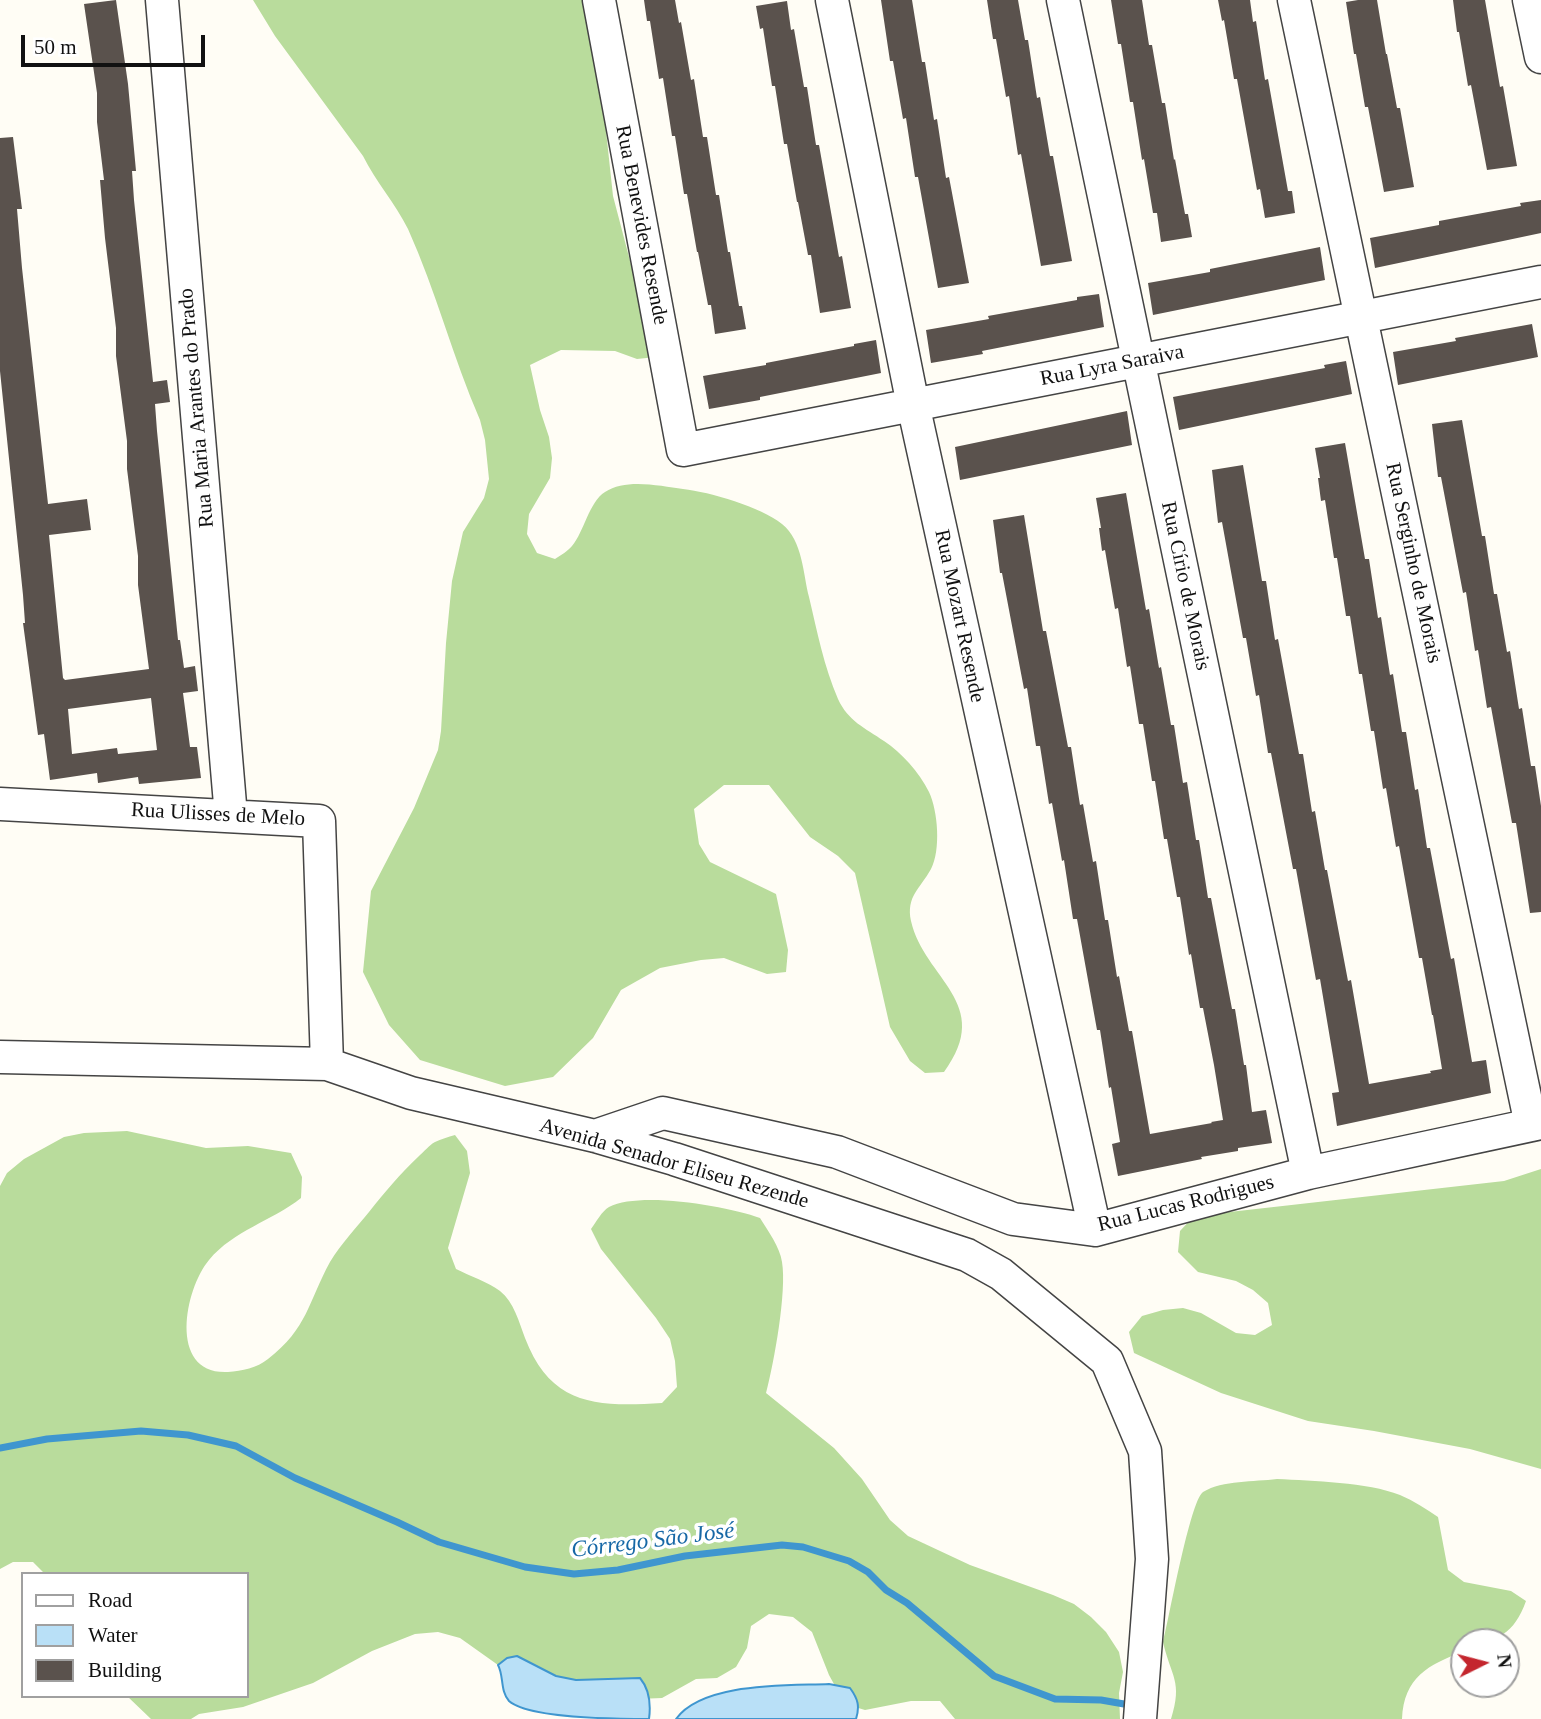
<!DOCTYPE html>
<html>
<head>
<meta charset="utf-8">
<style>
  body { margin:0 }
  #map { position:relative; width:1541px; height:1719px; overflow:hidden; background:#fffdf5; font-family:"Times New Roman",serif }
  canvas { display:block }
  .legend { position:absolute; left:21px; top:1572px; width:228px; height:126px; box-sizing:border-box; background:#fff; border:2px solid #a0a0a0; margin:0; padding:9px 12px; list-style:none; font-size:21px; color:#111 }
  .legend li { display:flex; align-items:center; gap:14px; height:35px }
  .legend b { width:35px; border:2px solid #a0a0a0 }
  .north { position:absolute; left:1450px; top:1628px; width:70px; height:70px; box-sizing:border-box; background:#fff; border:2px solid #a0a0a0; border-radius:50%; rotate:84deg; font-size:19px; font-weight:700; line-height:28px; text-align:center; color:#111 }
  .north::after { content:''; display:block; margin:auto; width:24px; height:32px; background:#c4262e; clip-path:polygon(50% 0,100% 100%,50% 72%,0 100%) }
  .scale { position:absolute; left:21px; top:35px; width:184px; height:32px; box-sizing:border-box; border:4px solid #111; border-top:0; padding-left:9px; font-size:21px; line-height:24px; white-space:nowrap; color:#111; -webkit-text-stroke:5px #fff; paint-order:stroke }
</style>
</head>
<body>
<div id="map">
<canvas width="1541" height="1719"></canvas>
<ul class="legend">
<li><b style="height:9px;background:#fff"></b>Road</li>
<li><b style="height:19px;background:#b9e0f7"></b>Water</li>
<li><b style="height:19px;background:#5a524d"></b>Building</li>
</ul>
<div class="north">N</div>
<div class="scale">50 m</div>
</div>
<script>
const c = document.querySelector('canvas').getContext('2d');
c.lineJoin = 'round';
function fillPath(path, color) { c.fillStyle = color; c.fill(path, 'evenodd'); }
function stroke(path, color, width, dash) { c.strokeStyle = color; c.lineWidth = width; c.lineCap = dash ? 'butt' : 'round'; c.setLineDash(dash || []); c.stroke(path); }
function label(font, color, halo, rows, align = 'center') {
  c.font = font + ' "Times New Roman",serif'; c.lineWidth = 7; c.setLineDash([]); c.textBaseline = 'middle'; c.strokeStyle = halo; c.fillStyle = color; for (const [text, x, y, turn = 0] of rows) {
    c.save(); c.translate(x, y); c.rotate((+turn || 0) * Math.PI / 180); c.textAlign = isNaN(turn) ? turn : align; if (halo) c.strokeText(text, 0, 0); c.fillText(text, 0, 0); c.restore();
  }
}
const forest = new Path2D(`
  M253,0H583L599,66L613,196L634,276L651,317L656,357L637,359L615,351L561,350L530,365L540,410L549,437L552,458L550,478L529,514L527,534L537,553L555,559C561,555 568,551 572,546C584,532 589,502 605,492C626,478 660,486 683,489C710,492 761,507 782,524C803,541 803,574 809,597C817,631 824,667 838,699C848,721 865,728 884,741C902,753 919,772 929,792C938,811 941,850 931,869C920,889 906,896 911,921C924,979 995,1003 944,1072L925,1073L910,1061L890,1027L855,873L838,856L810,837L769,785H724L694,809L699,844L710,862L776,894L788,950L786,972L767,974L724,958L701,960L660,968L621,990L593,1038L553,1077L505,1086L420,1060L389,1025L363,972L371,891L414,808L438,750L441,731L446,643L452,581L463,532L484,498L489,479L485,440L480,420C453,358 436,291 408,229C395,203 376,182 363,156L275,36Z
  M127,1131L206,1148L248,1146L291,1153L302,1177L301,1198C272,1221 234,1230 209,1260C184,1290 168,1375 228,1372C242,1371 257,1368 268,1359C308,1328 308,1302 330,1262C341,1244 356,1228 369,1212C385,1192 400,1174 419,1156C424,1152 429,1145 435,1142C441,1139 448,1137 455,1135L467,1151L470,1173L448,1248L456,1269C470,1276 488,1282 500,1291C514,1302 519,1322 525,1338C551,1406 597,1407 662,1403L677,1387L675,1361L670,1339L656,1318L601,1249L591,1229C596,1222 602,1211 609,1207C640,1191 727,1206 760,1218C768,1231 780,1247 782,1262C787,1291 774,1363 766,1393L834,1448L862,1479L890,1520L908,1536L970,1565L1053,1595L1074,1604L1091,1617L1106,1632L1119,1652L1123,1672L1119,1693L1120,1719H955L940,1701H911L865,1710L845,1704L829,1675L812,1632L793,1617L769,1614L751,1626L747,1648L736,1667L717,1678L696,1679L662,1698L588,1701L498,1665L460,1638L438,1632L415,1634L372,1651L313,1683L243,1707L199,1714L191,1719H151L127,1696H247V1574H45L33,1562H13L0,1569V1186L7,1173L24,1159L64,1137L84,1133Z
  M1541,1169V1469L1470,1449L1374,1431L1308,1421L1221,1393L1134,1353L1129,1332L1142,1316L1163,1310L1183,1308L1201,1313L1236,1333L1255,1335L1272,1325L1268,1303L1253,1290L1236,1281L1198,1272L1178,1252L1180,1231L1194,1216L1504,1181Z
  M1277,1479C1313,1481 1367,1482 1400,1495C1414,1501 1426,1509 1438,1517L1448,1570L1464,1582L1511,1591L1526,1601C1514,1634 1498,1642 1464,1642V1651C1428,1665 1404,1677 1402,1719H1171C1183,1681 1171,1677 1163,1642C1169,1619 1190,1501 1203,1492C1223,1480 1254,1482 1277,1479Z`);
const water = new Path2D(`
  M517,1656L556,1676L576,1680L640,1678C650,1690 651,1704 649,1719C618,1719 529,1719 509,1701C500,1691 504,1676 498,1665L507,1658Z
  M829,1684L850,1688C858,1699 860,1706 856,1719H676C703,1682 787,1686 829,1684Z`);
const stream = new Path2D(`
  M0,1448L47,1439L141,1431L188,1435L236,1446L295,1478L397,1522L439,1542L525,1567L574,1574L618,1570L685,1556L782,1545L803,1547L849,1561L868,1572L886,1590L907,1603L994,1676L1055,1699L1101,1700L1124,1704`);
const building = new Path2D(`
  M116,0L128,84L136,171H132L134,200L153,382L167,380L170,402L155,404L157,431L178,640H180L184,668L195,666L198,691L183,693L190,747H197L201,778L139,784L138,777L98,783L97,773L50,780L44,734L38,735L23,623H25L23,595L0,371V138L13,137L22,209H17L22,268L48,504L87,499L91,530L49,535L63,678L65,680L149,669L138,585V556L127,469V441L116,356V328L105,238L100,180H104L97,122V93L84,4ZM151,698L157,750L118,754L117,748L72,754L68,709Z
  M644,0H675L679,23L681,22L691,80L694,79L703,137H707L716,195H719L728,252H730L739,306H742L746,329L715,334L711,305H708L698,252H697L687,194H684L675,136H672L663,78L659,79L650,21H647Z
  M881,0H912L922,62H925L934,120L937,119L946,178L949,177L969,283L938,288L918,177H915L906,118L903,119L893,61H890Z
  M987,0H1018L1025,40H1028L1037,98L1040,97L1050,156H1053L1072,261L1041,266L1021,154L1018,155L1009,96L1006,97L996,39H993Z
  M1111,0H1142L1149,45H1152L1162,103H1165L1174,160L1175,159L1185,214H1188L1192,237L1161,242L1157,213H1153L1144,159L1142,160L1133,102H1130L1121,44H1118Z
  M1218,0H1250L1253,22L1256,21L1265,80L1268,79L1288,191H1292L1295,213L1265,218L1260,189L1257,190L1237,79H1234L1224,20L1222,21Z
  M1358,0H1377L1386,54H1387L1397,108H1400L1414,187L1384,192L1368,107H1365L1356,54H1354L1346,2Z
  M1453,0H1485L1500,87L1503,86L1517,166L1487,170L1471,85L1468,86L1459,32H1457Z
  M787,1L791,30L794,29L804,87H807L816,145H819L839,257L842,256L851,308L820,313L811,255H808L798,202H797L787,144H784L775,86H772L763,28L760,29L756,6Z
  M1541,200V233L1375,268L1370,238L1439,225V221L1521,206L1520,203Z
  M1320,247L1325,280L1153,315L1148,283L1210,272V269Z
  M1099,294L1104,327L982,351L983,354L931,363L926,330L989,319L988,316L1077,300V297Z
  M1532,324L1538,357L1398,385L1393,352L1456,341L1455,338Z
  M876,340L881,373L760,397V400L709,409L703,376L766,365V363L854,346V344Z
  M1346,361L1352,394L1179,430L1173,397L1325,368L1324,365Z
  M1127,411L1132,445L960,480L955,447Z
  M1462,420L1482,536H1485L1494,594H1497L1507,652L1510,651L1519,709L1522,708L1531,766H1535L1541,806V912L1530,913L1516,823H1512L1491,707L1487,708L1478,650L1475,651L1466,592L1463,593L1441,477H1438L1432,424Z
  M1345,443L1365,559H1369L1378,618L1381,617L1390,675L1393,674L1402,732H1406L1415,790L1418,789L1427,848H1430L1451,959L1454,958L1472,1062L1486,1060L1491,1093L1337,1126L1332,1093L1339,1092L1320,979L1316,980L1296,869H1293L1271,753H1268L1259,695L1256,696L1246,638H1243L1222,522L1218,523L1212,470L1243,465L1262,581H1266L1275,640L1278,639L1299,754H1303L1312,812L1315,811L1325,870H1327L1348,981L1351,980L1369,1084L1431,1073L1430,1071L1442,1069L1433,1015H1432L1422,958H1419L1399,846L1396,847L1386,788L1383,789L1374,731H1371L1362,674H1359L1350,616H1346L1337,558H1334L1325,500L1321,501L1318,478H1320L1315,448Z
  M1126,493L1146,610L1149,609L1159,668L1161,667L1171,725H1174L1183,783L1187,782L1196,840H1199L1208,898H1211L1232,1009H1235L1244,1065H1246L1252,1112L1266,1110L1272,1143L1238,1148V1151L1201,1157L1202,1159L1118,1176L1112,1144L1120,1142L1111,1087L1109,1088L1100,1030H1097L1077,919H1073L1064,860L1062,861L1052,803L1049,804L1040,746H1036L1027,688L1024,689L1002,573H1000L993,520L1024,515L1043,631H1046L1068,747H1071L1080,805L1083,804L1093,862L1096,861L1105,920H1108L1117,977L1119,976L1129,1031H1132L1150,1134L1212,1123L1211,1122L1223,1120L1214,1065L1203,1008H1200L1191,954L1189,955L1180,897H1177L1167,839H1164L1155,781H1152L1143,724H1139L1130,666L1127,667L1118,608L1115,609L1105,550L1102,551L1099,528H1101L1096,498Z`);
const minor = new Path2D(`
  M162,0L231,816
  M599,0L683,450L1541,282
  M832,0L911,395L1095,1230
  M1063,0L1308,1173
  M1294,0L1531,1125
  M1529,0L1541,57
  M0,804L319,821L327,1064
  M0,1057L327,1064L411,1093L595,1136L674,1159L967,1255L1001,1274L1107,1361L1145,1451L1152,1559L1140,1719
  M595,1136L663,1113L837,1152L1013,1219L1095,1230L1308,1173L1541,1123`);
const streetNames = [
  ["Rua Benevides Resende",641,225,79],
  ["Rua Lyra Saraiva",1112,366,-11],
  ["Rua Maria Arantes do Prado",197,408,-95],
  ["Rua Serginho de Morais",1413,563,78],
  ["Rua Círio de Morais",1185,586,78],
  ["Rua Mozart Resende",959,616,78],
  ["Rua Ulisses de Melo",218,815,3],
  ["Avenida Senador Eliseu Rezende",674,1164,16],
  ["Rua Lucas Rodrigues",1186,1204,-14]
];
const waterNames = [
  ["Córrego São José",653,1541,-7]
];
fillPath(forest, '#b9dc9c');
fillPath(water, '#b9e0f7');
stroke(water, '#3f96cf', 2);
stroke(stream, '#3f96cf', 7);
fillPath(building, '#5a524d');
stroke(minor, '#444', 35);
stroke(minor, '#fff', 32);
label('21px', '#111', '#fff', streetNames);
label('italic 23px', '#1768a6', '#fff', waterNames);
</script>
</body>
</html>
